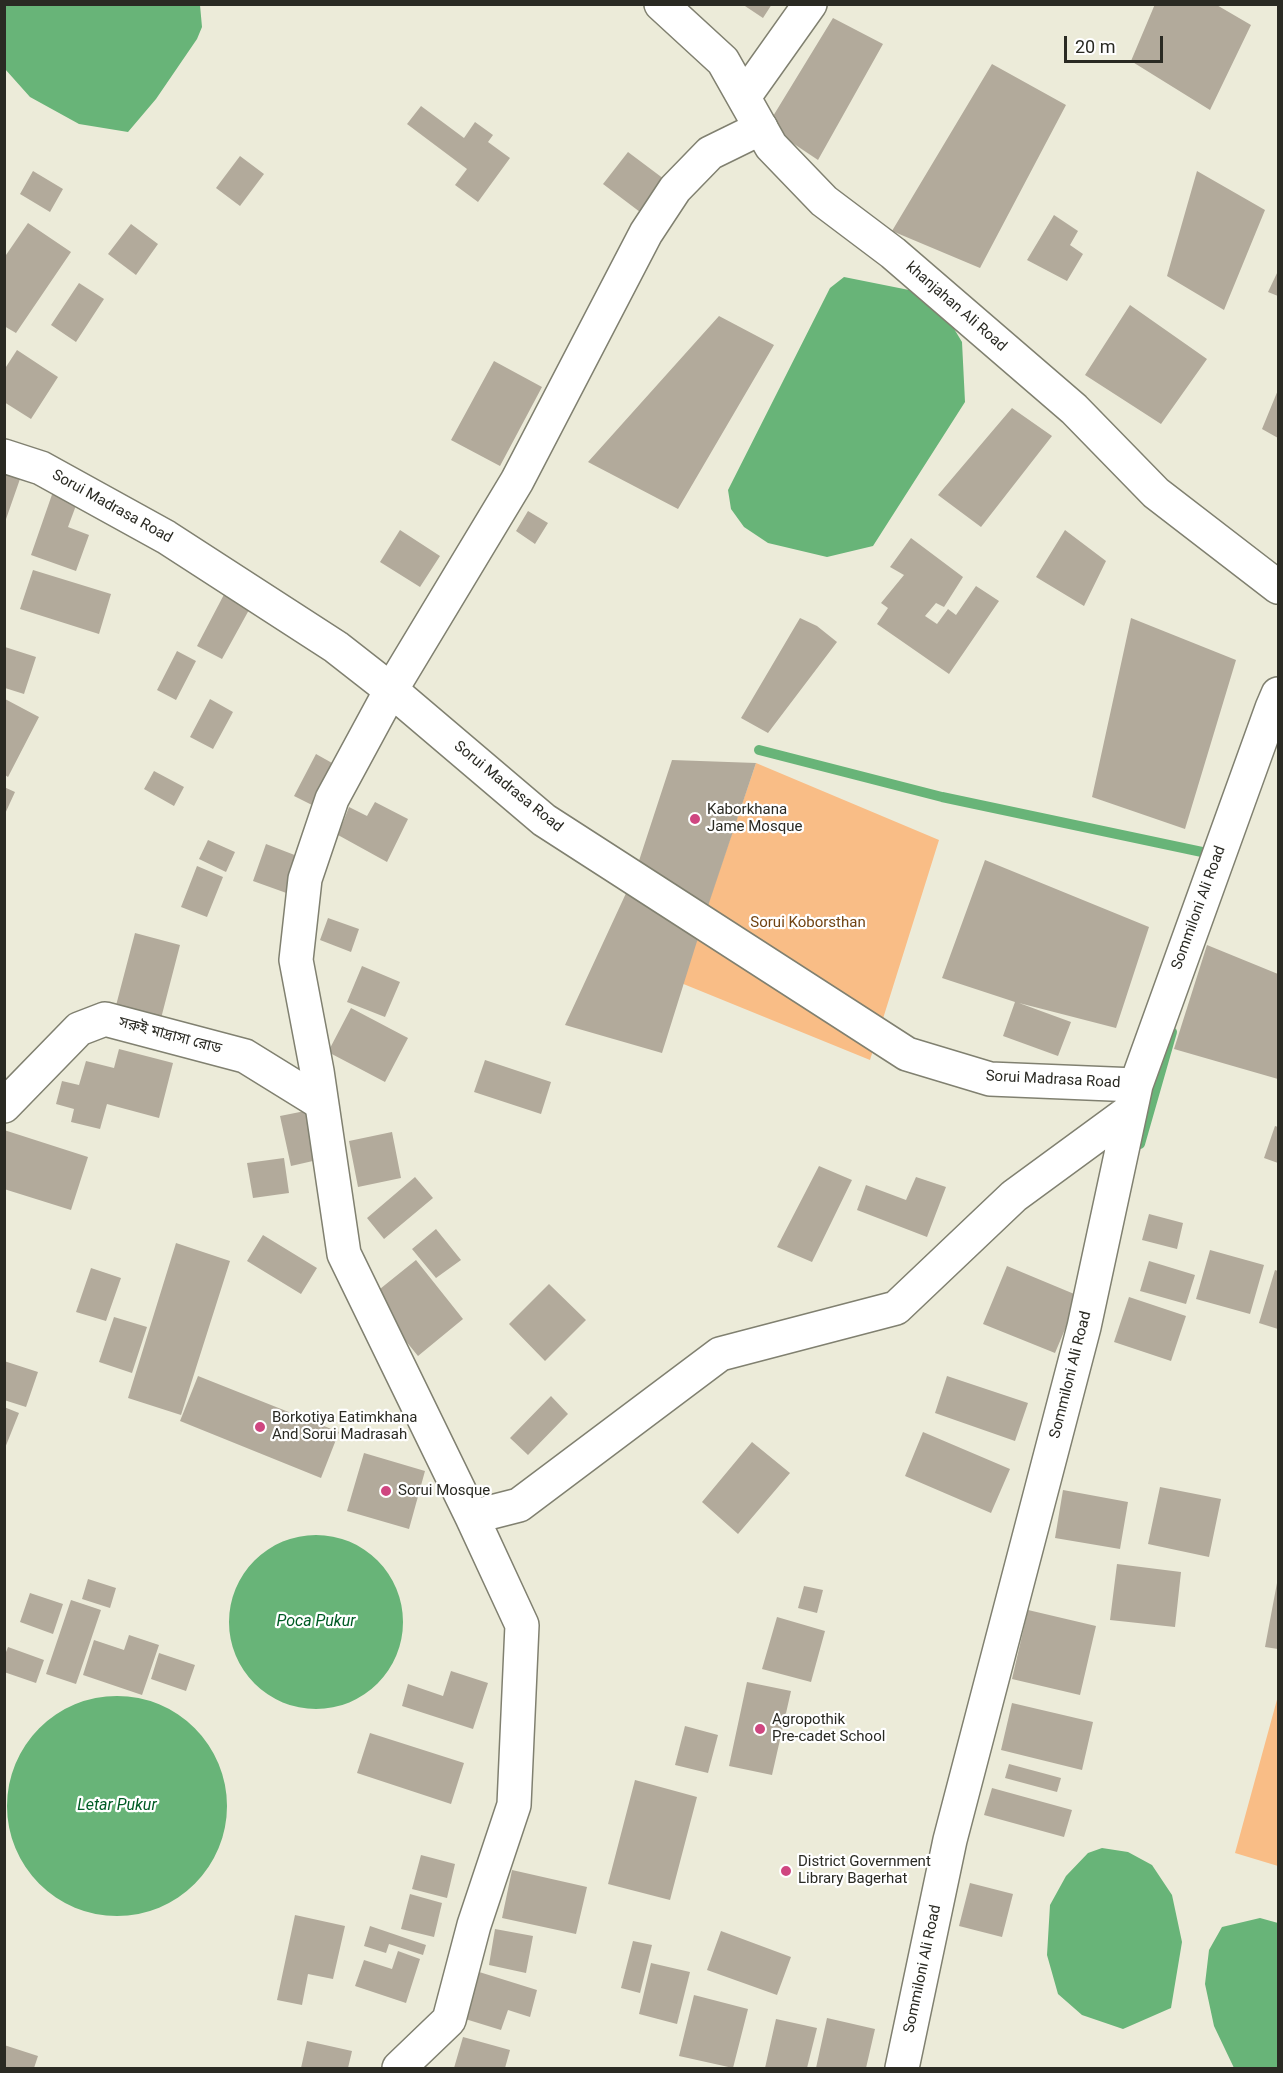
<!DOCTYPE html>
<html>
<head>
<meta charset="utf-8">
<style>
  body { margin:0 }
  #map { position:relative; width:1283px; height:2073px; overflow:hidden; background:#ecebd9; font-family:Roboto,sans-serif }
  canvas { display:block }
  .frame { position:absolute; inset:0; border:6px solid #2a2a23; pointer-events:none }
  .scale { position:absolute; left:1064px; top:36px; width:99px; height:27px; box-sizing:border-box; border:3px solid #2a2a23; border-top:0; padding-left:8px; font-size:18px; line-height:21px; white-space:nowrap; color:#2a2a23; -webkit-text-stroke:4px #fff; paint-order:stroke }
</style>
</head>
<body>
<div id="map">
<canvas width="1283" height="2073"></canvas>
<div class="frame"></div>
<div class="scale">20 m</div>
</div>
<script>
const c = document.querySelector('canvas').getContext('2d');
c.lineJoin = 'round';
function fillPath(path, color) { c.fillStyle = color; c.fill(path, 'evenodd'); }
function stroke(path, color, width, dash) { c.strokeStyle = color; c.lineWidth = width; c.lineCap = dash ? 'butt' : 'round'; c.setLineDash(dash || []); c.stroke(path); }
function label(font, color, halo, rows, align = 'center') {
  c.font = font + ' Roboto,"Noto Sans Bengali",sans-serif'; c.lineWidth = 4.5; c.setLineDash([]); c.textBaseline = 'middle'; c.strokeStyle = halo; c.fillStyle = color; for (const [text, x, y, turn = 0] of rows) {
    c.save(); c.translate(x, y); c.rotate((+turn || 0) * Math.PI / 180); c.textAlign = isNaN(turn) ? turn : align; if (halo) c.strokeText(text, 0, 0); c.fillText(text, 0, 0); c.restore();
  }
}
const green = new Path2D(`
  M756,763L939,840L870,1060L681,983Z
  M1278,1696V1866L1235,1853Z`);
const water = new Path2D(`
  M4,5H200L202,27L197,39L156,99L128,132L79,124L30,97L5,69Z
  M844,277L909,290L950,322L962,342L965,402L873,546L827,557L768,543L744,527L731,509L728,490L830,288Z
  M229 1622a87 87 0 1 1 174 0a87 87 0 1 1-174 0Z
  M7 1806a110 110 0 1 1 220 0a110 110 0 1 1-220 0Z
  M1102,1848L1128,1852L1152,1865L1172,1895L1182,1942L1171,2008L1123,2029L1082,2015L1058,1994L1047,1955L1050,1905L1066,1876L1088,1853Z
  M1260,1918L1278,1923V2068H1234L1214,2026L1205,1984L1209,1950L1222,1927Z`);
const stream = new Path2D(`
  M759,750L942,797L1202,852
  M1140,1144L1172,1032`);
const building = new Path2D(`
  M742,4H772L763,18Z
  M1155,4H1215L1251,25L1210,110L1131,61Z
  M833,18L883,44L818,160L767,126Z
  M992,64L1066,105L980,268L892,231Z
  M421,106L464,138L475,122L493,135L488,142L510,158L478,202L455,185L467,169L407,124Z
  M628,152L664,179L640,212L603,184Z
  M240,156L264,174L240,206L216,188Z
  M33,171L63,189L50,212L20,194Z
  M1197,171L1265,210L1224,310L1167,276Z
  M1054,215L1078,231L1070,245L1083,254L1067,281L1027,260Z
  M28,223L71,252L16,333L4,326V254L6,255Z
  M131,224L158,244L136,275L108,254Z
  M1278,271V296L1268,292Z
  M79,283L104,299L76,342L51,325Z
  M1130,305L1207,359L1161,424L1085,375Z
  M719,316L774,345L678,509L588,462Z
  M17,350L58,377L31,419L4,402V370Z
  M494,361L542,387L500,466L451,440Z
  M1278,390V438L1262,429Z
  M1012,408L1052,436L981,527L938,495Z
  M4,473L20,479L5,522H4Z
  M56,483L81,492L68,527L89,535L76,571L31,555Z
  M528,511L548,523L535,544L516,531Z
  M400,530L440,556L420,587L380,562Z
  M1065,530L1106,561L1084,606L1036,577Z
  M911,538L963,577L944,607L936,603L925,616L937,624L948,609L956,615L976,586L999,601L949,674L877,624L888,608L881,603L904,575L890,567Z
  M33,570L111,594L99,634L20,609Z
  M229,585L255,599L222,659L197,646Z
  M800,618L817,626L837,642L768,733L741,718Z
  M1131,618L1236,660L1185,829L1092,797Z
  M5,647L36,657L24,694L5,688Z
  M177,651L196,661L176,700L157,690Z
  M5,699L39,717L8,777L5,775Z
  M210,699L233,712L213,749L190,737Z
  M316,754L341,768L320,809L294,796Z
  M672,760L756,763L709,903L662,1053L565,1025L634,876Z
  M154,771L184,787L174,806L144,789Z
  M4,787L15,792L4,816Z
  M375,802L408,819L387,862L338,835L349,807L367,816Z
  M208,840L235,852L226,872L199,859Z
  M266,844L305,859L292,895L253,881Z
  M985,860L1149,927L1116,1028L1019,1003L1071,1022L1058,1056L1003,1036L1015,1002L942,978Z
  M197,866L223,877L207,917L181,907Z
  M328,918L359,929L351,952L320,940Z
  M135,933L180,945L158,1030L113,1017Z
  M1207,945L1278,974V1079L1174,1049Z
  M362,966L400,982L385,1017L347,1002Z
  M351,1008L408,1038L385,1082L328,1052Z
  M119,1049L173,1063L159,1118L107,1104L100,1129L71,1122L74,1109L56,1104L62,1081L79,1085L86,1061L114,1068Z
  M485,1060L551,1082L541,1114L474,1092Z
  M315,1109L326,1158L291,1166L280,1116Z
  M1275,1126L1278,1127V1163L1264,1158Z
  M4,1130L88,1157L71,1210L4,1189Z
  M392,1132L401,1178L358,1187L349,1141Z
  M284,1158L289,1193L253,1198L247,1163Z
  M819,1166L852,1180L812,1262L777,1247Z
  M415,1177L433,1198L384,1239L367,1218Z
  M916,1177L946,1187L927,1237L857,1210L866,1185L906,1200Z
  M1149,1214L1183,1223L1177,1249L1142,1240Z
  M436,1229L461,1260L436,1278L412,1249Z
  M263,1235L317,1268L301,1294L247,1261Z
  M176,1243L230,1261L181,1415L128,1398Z
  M1210,1250L1264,1265L1250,1314L1196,1299Z
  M416,1260L463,1319L418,1356L370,1297Z
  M1149,1261L1195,1275L1186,1304L1140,1291Z
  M1007,1266L1079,1296L1055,1353L983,1324Z
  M91,1268L121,1278L106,1321L76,1312Z
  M1275,1270L1278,1271V1329L1259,1323Z
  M549,1284L586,1320L545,1361L509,1324Z
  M1129,1297L1186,1316L1171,1361L1114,1342Z
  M114,1317L147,1327L132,1373L99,1362Z
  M4,1361L38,1372L26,1407L4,1400Z
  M198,1376L339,1432L321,1478L180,1421Z
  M947,1376L1028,1403L1015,1441L935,1413Z
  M551,1396L568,1414L528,1455L510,1438Z
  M4,1407L19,1413L5,1448H4Z
  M923,1432L1010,1469L991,1513L905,1476Z
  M752,1442L790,1473L738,1534L702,1502Z
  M364,1453L425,1471L409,1529L347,1511Z
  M1160,1487L1221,1499L1209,1557L1148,1544Z
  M1063,1490L1128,1502L1120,1549L1055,1538Z
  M1117,1564L1181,1572L1175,1627L1110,1620Z
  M88,1579L116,1588L110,1608L82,1599Z
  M1277,1583H1278V1649L1265,1647Z
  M804,1586L823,1590L817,1613L798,1608Z
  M30,1593L63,1604L53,1634L20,1622Z
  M71,1600L101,1610L76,1684L46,1674Z
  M1028,1610L1096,1626L1080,1695L1012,1679Z
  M777,1617L825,1631L811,1682L762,1669Z
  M129,1635L159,1645L142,1695L83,1675L94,1640L124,1650Z
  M8,1647L44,1660L36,1683L4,1672V1657Z
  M159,1653L195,1665L186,1691L151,1679Z
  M451,1671L488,1683L473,1729L402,1706L408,1684L443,1696Z
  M747,1682L791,1691L772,1775L729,1766Z
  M1012,1703L1093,1722L1082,1770L1001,1750Z
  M685,1726L718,1735L708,1773L675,1765Z
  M370,1733L464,1763L451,1804L357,1773Z
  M1009,1764L1061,1778L1057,1792L1005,1778Z
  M635,1780L697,1797L670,1900L608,1884Z
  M992,1788L1072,1810L1064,1837L984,1815Z
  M421,1855L455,1864L447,1898L412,1889Z
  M512,1870L587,1887L576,1934L502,1918Z
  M970,1883L1013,1894L1002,1937L959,1926Z
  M410,1894L442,1903L434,1937L401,1929Z
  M295,1915L345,1926L333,1979L308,1974L302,2005L277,2000Z
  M370,1926L426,1945L423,1955L389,1944L386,1953L364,1946Z
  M495,1929L533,1936L526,1973L489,1965Z
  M721,1931L791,1957L777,1995L707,1970Z
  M633,1941L652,1945L640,1993L621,1988Z
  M398,1951L420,1959L406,2003L355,1986L364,1960L392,1969Z
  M651,1963L690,1972L677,2024L639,2014Z
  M476,1971L537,1990L530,2017L508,2010L501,2030L462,2018Z
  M694,1995L748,2009L733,2068L679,2056Z
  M827,2018L875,2029L866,2068H816Z
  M776,2019L817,2028L807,2068H765Z
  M463,2037L510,2050L505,2068H454Z
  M307,2041L352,2051L348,2068H301Z
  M4,2045L38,2056L34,2068H4Z`);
const street = new Path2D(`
  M391,690L517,481L646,233L675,189L710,153L761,128
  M4,1106L79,1029L105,1019L245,1056L321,1103`);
const secondary = new Path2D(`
  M661,4L723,61L771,146L824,201L893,253L1074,409L1156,493L1278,587
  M744,97L810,4
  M4,456L41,468L166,537L336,647L391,690L544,820L907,1054L990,1079L1136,1085
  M391,690L332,799L305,879L296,960L317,1071L344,1254L472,1517L522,1625L514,1805L474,1925L449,2020L399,2068
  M472,1517L519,1505L720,1354L896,1308L1014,1196L1130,1111
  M902,2068L950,1840L1084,1327L1136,1085L1272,708L1278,694`);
const markers = [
  [695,819,6,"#cf4680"],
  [260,1427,6,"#cf4680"],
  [386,1491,6,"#cf4680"],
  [760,1729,6,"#cf4680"],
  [786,1871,6,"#cf4680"]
];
const streetNames = [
  ["khanjahan Ali Road",956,307,41],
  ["Sorui Madrasa Road",112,507,29],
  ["Sorui Madrasa Road",508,787,39],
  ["Sommiloni Ali Road",1199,908,-70],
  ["সরুই মাদ্রাসা রোড",170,1036,15],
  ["Sorui Madrasa Road",1053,1080,3],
  ["Sommiloni Ali Road",1071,1375,-76],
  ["Sommiloni Ali Road",923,1969,-78]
];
const poiNames = [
  ["Kaborkhana",707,810],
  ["Jame Mosque",707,827],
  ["Borkotiya Eatimkhana",272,1418],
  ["And Sorui Madrasah",272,1435],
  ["Sorui Mosque",398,1491],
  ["Agropothik",772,1720],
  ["Pre-cadet School",772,1737],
  ["District Government",798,1862],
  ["Library Bagerhat",798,1879]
];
const parkNames = [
  ["Sorui Koborsthan",808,923]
];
const waterNames = [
  ["Poca Pukur",316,1622],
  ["Letar Pukur",117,1806]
];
fillPath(green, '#f9bd86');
fillPath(water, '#68b478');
stroke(stream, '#68b478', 10);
fillPath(building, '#b2aa9b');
stroke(street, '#808070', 36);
stroke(secondary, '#808070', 36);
stroke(street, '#fff', 33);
stroke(secondary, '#fff', 33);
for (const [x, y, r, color] of markers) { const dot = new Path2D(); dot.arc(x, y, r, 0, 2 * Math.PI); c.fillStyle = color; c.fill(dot); stroke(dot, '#fff', 2); }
label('15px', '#2a2a23', '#fff', streetNames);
label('15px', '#2a2a23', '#fff', poiNames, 'left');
label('15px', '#714413', '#fff', parkNames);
label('italic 16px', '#005c25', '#fff', waterNames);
</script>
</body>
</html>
